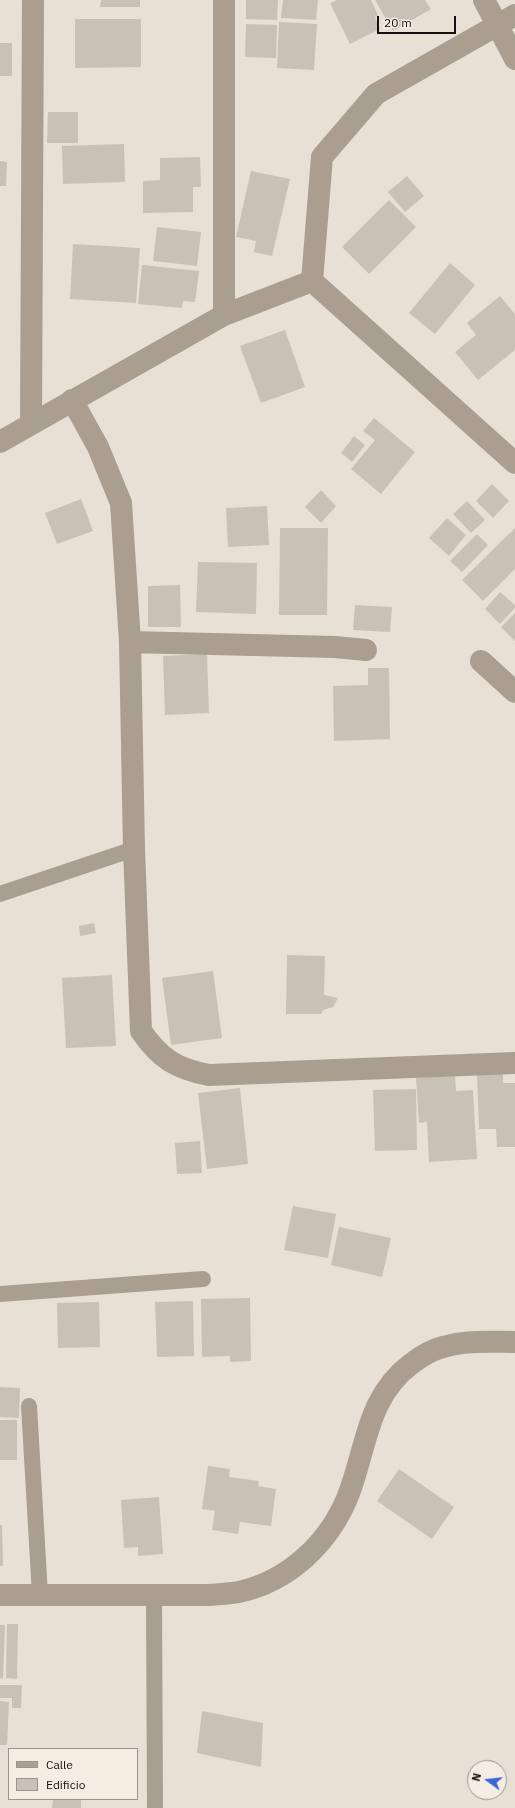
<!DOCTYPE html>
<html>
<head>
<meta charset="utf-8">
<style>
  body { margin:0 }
  #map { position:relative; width:515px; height:1808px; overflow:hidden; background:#e8e0d5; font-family:"IBM Plex Sans",sans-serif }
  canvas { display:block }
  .legend { position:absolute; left:8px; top:1748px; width:130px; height:52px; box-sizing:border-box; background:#f5ede2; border:1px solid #9a948c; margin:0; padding:5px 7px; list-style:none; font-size:12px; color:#120f0c }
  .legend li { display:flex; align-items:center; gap:8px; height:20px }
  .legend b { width:20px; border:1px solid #9a948c }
  .north { position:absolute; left:467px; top:1760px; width:40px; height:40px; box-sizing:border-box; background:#f5ede2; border:1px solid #9a948c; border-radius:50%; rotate:285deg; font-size:11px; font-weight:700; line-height:16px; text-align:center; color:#120f0c }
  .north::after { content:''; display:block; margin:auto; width:14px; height:18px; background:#3c65d6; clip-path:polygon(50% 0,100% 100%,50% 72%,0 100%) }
  .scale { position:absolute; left:377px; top:16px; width:79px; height:18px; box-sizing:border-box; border:2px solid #120f0c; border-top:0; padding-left:5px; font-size:12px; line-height:14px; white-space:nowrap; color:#120f0c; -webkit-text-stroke:3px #f5ede2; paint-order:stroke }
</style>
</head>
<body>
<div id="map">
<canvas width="515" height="1808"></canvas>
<ul class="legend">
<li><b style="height:5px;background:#a99e90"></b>Calle</li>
<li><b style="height:11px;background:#c9c1b6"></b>Edificio</li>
</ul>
<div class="north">N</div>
<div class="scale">20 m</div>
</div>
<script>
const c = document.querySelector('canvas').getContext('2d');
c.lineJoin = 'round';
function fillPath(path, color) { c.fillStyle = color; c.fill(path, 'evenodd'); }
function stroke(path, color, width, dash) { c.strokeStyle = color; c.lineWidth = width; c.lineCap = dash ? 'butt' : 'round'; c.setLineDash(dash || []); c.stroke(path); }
const building = new Path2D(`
  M101,0H140V7H100Z
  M246,0H278L277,20L246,19Z
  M283,0H318L316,20L281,18Z
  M337,0H371L378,15L375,17L380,29L350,44L330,3Z
  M375,0H425L431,9L393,31Z
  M75,19H141V67L75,68Z
  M279,22L317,24L314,70L277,68Z
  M246,24L277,25L276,58L245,57Z
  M0,43H12V76H0Z
  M48,112H78V143H47Z
  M124,144L125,182L63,184L62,146Z
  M200,157L201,187H193V212L143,213V181L160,180V158Z
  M0,161L7,162L6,186H0Z
  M251,171L290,179L272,256L254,252L256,241L236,237Z
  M407,176L424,196L405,212L388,192Z
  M389,200L416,227L369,274L342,247Z
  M157,227L201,232L197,266L153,261Z
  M73,244L140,248L136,303L70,299Z
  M450,263L475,285L435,334L409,313Z
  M142,265L199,271L195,302L183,301L182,308L138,304Z
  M500,296L515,314V350L478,380L455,352L476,335L467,323Z
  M285,330L305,387L261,403L240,346Z
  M374,418L415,452L381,494L351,469L375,440L363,431Z
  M354,436L365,445L352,462L341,453Z
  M492,484L509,501L493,518L476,501Z
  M321,490L336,506L321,523L305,507Z
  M81,499L93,531L57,544L45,513Z
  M467,501L485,520L471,533L453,514Z
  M267,506L269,545L228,547L226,508Z
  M447,518L466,535L449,556L429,538Z
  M280,528H328L327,615H279Z
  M515,528V569L483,601L462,580Z
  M477,534L488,545L462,572L450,561Z
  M198,562L257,563L256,614L196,612Z
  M180,585L181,627H148V586Z
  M500,592L515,605V608L500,624L485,609Z
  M355,605L392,607L390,632L353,630Z
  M515,613V641L501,627Z
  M207,654L209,713L165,715L163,656Z
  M368,668H389L390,739L334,741L333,686L368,685Z
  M94,923L96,933L80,936L79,926Z
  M287,955L325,956L324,995L338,998L333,1007L323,1010L321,1014H286Z
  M213,971L222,1038L171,1045L162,978Z
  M112,975L116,1046L66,1048L62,978Z
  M503,1073V1083H515V1147H497L496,1129H479L477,1074Z
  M455,1075L456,1091L473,1090L477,1159L429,1162L427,1122L419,1123L416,1078Z
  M240,1088L248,1164L207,1169L198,1093Z
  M416,1089L417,1150L375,1151L373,1090Z
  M200,1141L202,1173L177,1174L175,1143Z
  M293,1206L336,1214L328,1258L284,1250Z
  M339,1227L391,1238L382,1277L331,1265Z
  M250,1298L251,1361L230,1362V1356L202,1357L201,1299Z
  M193,1301L194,1356L157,1357L155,1302Z
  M99,1302L100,1347L58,1348L57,1303Z
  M0,1387L20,1388L19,1418L0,1417Z
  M0,1420H17V1460H0Z
  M208,1466L230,1469L229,1477L259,1481L258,1486L276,1489L271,1526L240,1522L238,1534L212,1530L215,1511L202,1509Z
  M399,1469L454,1507L432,1539L377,1501Z
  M159,1497L163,1554L138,1556V1547L124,1548L121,1500Z
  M0,1525H2L3,1566H0Z
  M7,1624H18L17,1679L6,1678Z
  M0,1625H5L3,1679L0,1678Z
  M0,1685H22L21,1708H12V1698H0Z
  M0,1701L9,1702L7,1745H0Z
  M202,1711L263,1723L261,1767L197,1753Z
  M53,1799H81V1808H52Z`);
const service = new Path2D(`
  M0,894L134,849
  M0,1294L203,1279
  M29,1406L40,1595
  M154,1595L155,1808`);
const minor = new Path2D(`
  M224,0V315
  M484,0L515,59
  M312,281L515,463
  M72,400L98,447L121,503L130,642
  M31,424L33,0
  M0,442L224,315L312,281L322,157L376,94L515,15
  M366,650L335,647L130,642L134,849L141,1031C160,1059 177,1069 209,1075L515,1063
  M481,661L515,692
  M0,1595H208C218,1594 229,1594 239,1592C289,1581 329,1543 348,1496C367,1448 366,1398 411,1364C420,1357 431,1350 443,1347C466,1340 491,1342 515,1342`);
fillPath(building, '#c9c1b6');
stroke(service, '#a99e90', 16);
stroke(minor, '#a99e90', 22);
</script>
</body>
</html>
